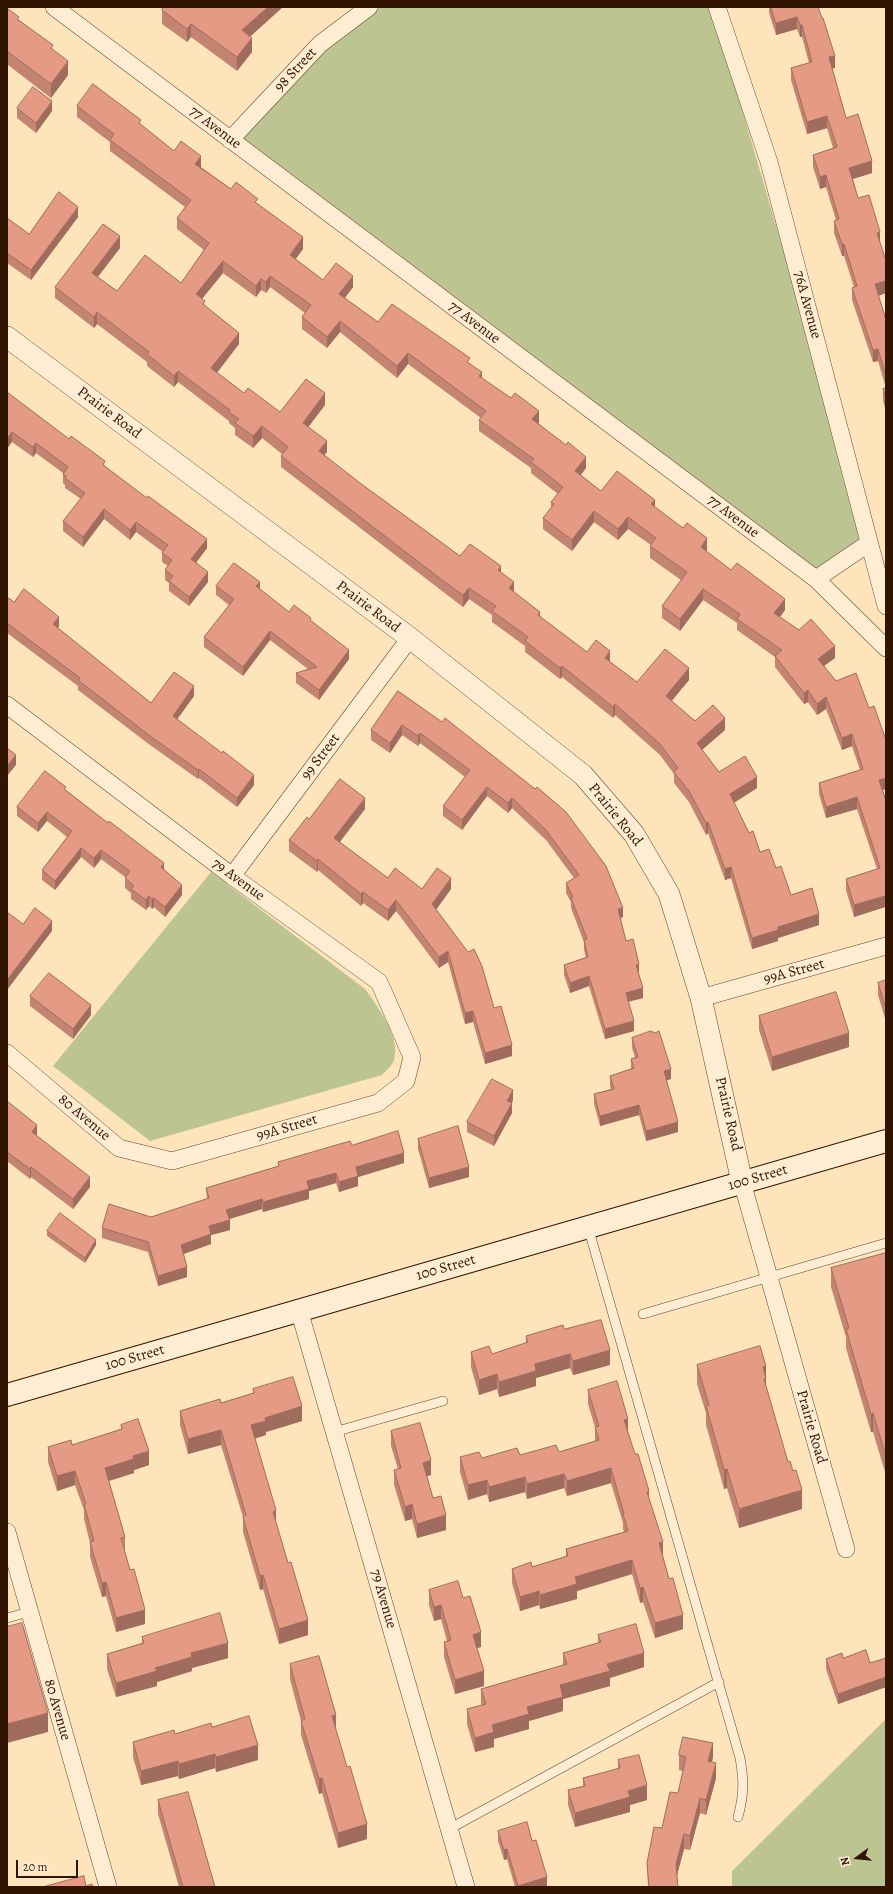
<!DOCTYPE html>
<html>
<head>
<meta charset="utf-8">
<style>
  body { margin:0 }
  #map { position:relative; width:893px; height:1894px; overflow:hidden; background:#fde4bb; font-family:Alegreya,serif }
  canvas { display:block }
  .frame { position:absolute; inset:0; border:8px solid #311501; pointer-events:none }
  .north { position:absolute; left:837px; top:1838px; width:40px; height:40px; -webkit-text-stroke:3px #feedd3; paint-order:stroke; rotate:254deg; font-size:11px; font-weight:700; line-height:16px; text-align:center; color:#311501 }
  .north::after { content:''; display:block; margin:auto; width:14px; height:18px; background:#311501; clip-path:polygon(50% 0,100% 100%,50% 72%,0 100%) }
  .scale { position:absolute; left:16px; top:1860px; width:62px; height:18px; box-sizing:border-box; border:2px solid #311501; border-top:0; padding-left:5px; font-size:12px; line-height:14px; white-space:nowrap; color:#311501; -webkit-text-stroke:3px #feedd3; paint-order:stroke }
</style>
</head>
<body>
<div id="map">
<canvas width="893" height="1894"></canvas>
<div class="frame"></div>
<div class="north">N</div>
<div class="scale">20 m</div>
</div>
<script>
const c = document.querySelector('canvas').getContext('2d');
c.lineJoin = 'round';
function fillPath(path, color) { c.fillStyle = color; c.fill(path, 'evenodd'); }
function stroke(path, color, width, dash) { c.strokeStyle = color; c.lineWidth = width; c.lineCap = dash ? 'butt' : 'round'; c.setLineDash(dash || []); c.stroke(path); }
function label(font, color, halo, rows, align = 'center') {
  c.font = font + ' Alegreya,serif'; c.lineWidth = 4; c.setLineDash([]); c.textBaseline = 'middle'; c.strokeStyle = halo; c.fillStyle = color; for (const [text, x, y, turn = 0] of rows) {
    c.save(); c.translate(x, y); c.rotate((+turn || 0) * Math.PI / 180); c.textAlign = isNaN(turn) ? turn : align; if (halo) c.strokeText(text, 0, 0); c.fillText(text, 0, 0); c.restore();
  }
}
const green = new Path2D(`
  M369,7H712L869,543L816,579L230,140Z
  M211,872L365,989C378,1007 401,1038 394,1060C392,1066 386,1071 382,1075L150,1141L53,1066Z
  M886,1719V1887H732V1871Z`);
const service = new Path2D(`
  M588,1227L740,1758C744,1780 744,1795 738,1817
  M643,1314L886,1243
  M334,1432L443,1401
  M7,1618L29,1612
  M449,1829L719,1682`);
const minor = new Path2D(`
  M54,7L816,579L886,648
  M717,7L769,162L886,606
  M230,140L320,44L369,7
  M816,579L869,543
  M7,705L232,876L379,982L412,1057L406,1081L378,1103L172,1161L119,1148L7,1053
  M232,876L410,638
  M701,998L886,946
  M742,1182L846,1549
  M299,1310L466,1887
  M7,1532L108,1887`);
const tertiary = new Path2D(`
  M7,337L410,638L583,775L634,834L669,894L701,998L742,1182`);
const secondary = new Path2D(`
  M7,1395L886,1141`);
const wall = new Path2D(`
  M769,7H818L835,68H832L846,118L872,173L853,179L858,198L880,243L886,261V293L878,296L886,320V388L878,361L873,362L852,300V288L854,287L844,256H842L834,233V221L836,220L826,187L820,189L813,167V155L833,148L827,128L807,134L791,80V68L809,63L802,37H800L797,29L776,35L769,13Z
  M7,8L19,20L53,50L68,75L51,98L8,65Z
  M162,10L250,36L252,52L237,71L191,37L187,42L162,24Z
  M77,106L141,125L174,151L201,167L231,189L258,204L303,249L295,259L323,280L353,287L345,298L378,322L470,363L482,378L539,422L538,423L586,468L581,475L601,491L655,507L707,550L706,551L785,610L780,617L835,658L824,666L836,681L869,708L886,740V789L883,790L886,801V911L885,907L854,917L846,890V879L877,869L857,809L826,818L819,794V783L860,770L852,746L842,750L826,709L817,715L808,702L804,704L775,667V657L737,630V623L703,600L680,631L662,618V606L681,580L650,558V546L651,545L628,529L618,540L594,522L572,551L543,529V518L551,508V502L558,494L531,473V468L479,431V420L481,418L408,364L397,378L340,332L327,348L302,329V317L305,313L270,287L266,293L261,290L256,297L223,273L202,299L205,306L239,344L217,373L244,393L280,412L325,405L308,427L327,452L324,455L360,483L460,556L501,572L514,592L540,617L587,652L610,662L637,682L689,680L671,701L695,721L725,730L702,750L719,772L757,788L734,803L749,833L760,852L776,868L791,895L819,925L778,938V941L752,949L731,878L725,880L708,833L706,835L689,802L674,783V774L660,755L615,715L613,718L562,677L560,679L525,652V646L492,622V615L469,599L463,607L442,591L281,467V456L282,454L262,438L253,448L235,435V428L229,423V421L178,382L174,387L147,366V362L97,324L94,328L55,298V287L120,248L98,277L117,291L181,283L204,250L177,229V218L185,207L110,151V142L77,117Z
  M17,108L52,111L36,133L17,118Z
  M78,217L31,280L7,263V218L29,234Z
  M886,388V412L883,401V389Z
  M8,393L105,466L207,548L196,563L208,582L189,606L169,591V583L165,580V570L168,566L162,562V553L163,552L136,532L130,540L104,519L83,547L63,531V521L81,499L65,488V485L63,483V473L36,453L33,457L12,442Z
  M216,586L260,589L289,612L311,621L349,659L319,700L296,683V673L308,669L270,640L243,676L204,647V637L229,605L216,595Z
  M7,597L14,602L59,626L58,628L151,703L194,696L177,719L254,785L237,807L199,778L198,779L150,745L78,690V686L7,633Z
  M398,691L535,789L623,917L620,918L626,941L639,974L643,998L628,1002L634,1031L605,1039L589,986L570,993L564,975V965L586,957L584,950V942L571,908V902L566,893V883L574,878L546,840L512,808L508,813L487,796L462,830L443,816V806L465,777L420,743L418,746L402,735L390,753L371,740V730Z
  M66,790L164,869L182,895L165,917L154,907L152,909L149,906L146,910L131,899V893L125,888V877L101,859L94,868L81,857L55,890L42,880V870L67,837L47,821L38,832L17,816V807Z
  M365,809L340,842L388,878L422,889H451L436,910L494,1008L512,1056L485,1064L473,1022L465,1024L448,962L439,968L396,911L388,921L363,903L361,906L318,870L317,872L289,851V840L309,819Z
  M886,980V1022L878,995V983Z
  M30,996L91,1015L73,1039L30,1006Z
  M759,1016L849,1047L772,1071L759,1030Z
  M632,1038L671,1079L666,1080L678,1132L646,1141L639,1115L600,1126L594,1104V1094L611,1089L610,1086V1076L631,1069V1059L635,1057L632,1048Z
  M513,1100L512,1103V1113L494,1146L467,1132V1122Z
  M7,1101L37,1134L36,1136L90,1187L73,1209L31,1177L30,1179L7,1161Z
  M418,1139L469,1177L429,1188L418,1149Z
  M352,1145L404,1163L358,1177V1186L339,1192L336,1183L309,1191V1199L263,1212L262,1209L229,1219L230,1230L211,1235V1244L183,1254L187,1277L158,1286L148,1252L102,1238V1228L151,1217L207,1199L206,1188L278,1166V1162Z
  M47,1231L96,1245L85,1263L47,1236Z
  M886,1253V1472H885L873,1432H871L846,1348V1337L831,1287V1268Z
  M564,1329L610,1365L573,1375L570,1368L536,1378V1386L499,1397L497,1389L479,1395L471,1367V1352L492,1354L526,1343V1336Z
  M697,1365L766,1375V1388L802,1509L739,1528L727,1488L724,1489L706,1425V1413L697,1384Z
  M253,1389L302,1421L266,1432V1435L255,1438L276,1524L308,1635L279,1644L263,1589L260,1590L243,1532V1517L221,1445L188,1454L180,1425V1411L221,1403L253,1393Z
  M588,1390L628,1433L649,1499L663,1557L683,1629L655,1638L643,1602L640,1603L632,1574L577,1591V1599L540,1609L539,1605L520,1611L512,1583V1569L532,1567L566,1556V1549L624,1532L623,1529V1523L611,1483L567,1496L564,1488L527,1499L525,1492L489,1502L487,1494L468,1500L460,1472V1457L482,1458L520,1455L559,1452L595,1441V1427L588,1404Z
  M121,1425L149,1465L134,1470V1473L109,1481L125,1537V1552L145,1624L116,1632L106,1596L102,1597L90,1557V1543L84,1519V1510L75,1485L57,1491L48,1462V1447L72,1445L121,1429Z
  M391,1431L431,1475L427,1476L433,1498L446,1530L417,1538L412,1519L405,1521L394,1485V1470L398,1469L391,1446Z
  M429,1590L463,1598L481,1647L477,1648L484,1686L455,1694L444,1657V1642L447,1641L441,1619L434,1621L429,1605Z
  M598,1635L644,1667L610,1678V1686L563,1699V1711L529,1721V1729L494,1739V1747L475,1752L467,1724V1709L481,1705V1689L563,1665V1653L598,1643Z
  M142,1637L228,1658L192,1668V1671L157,1682V1686L116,1697L107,1669V1654L142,1643Z
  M843,1658L870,1663L886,1658V1687L838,1704L826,1669V1659Z
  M290,1664L336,1730L367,1839L338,1848L322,1793L319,1794L301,1735V1721L290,1679Z
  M212,1727L258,1760L216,1772L215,1768L179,1779L178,1776L141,1785L133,1757V1742Z
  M679,1755L713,1757L712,1762L716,1778L706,1815L700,1813L690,1850L684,1849L677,1875L678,1887H648L647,1863L678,1793L683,1771L679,1770Z
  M618,1760L647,1800L630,1805V1812L575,1827L568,1805V1790L583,1786V1778L618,1769Z
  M158,1800L215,1887H179L158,1814Z
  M498,1831L532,1841L547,1887H515L507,1859L504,1860L498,1841Z`);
const shadedWall = new Path2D(`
  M268,7H283L242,44V30Z
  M797,17V29L776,35V23Z
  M191,24V37L187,42V29Z
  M800,25H802V37H800Z
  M252,38V52L237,71V57Z
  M8,52V65L7,67V53Z
  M835,56V68L829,69V57Z
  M68,61V75L51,98V84Z
  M52,101V111L36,133V123Z
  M827,116V128L807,134V122Z
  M201,156V167L195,175V164Z
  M872,161V173L849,180V168Z
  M826,175V187L820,189V177Z
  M78,207V217L31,280V270Z
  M880,232V245L877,233Z
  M120,236V248L92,284V273Z
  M303,237V249L290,267V255Z
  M842,244H844V256H842Z
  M223,261V273L196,306V294Z
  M270,276V287L266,293V282Z
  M353,276V287L339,305V294Z
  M261,279V290L256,297V286Z
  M886,281V293L875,297V284Z
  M97,312V324L94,328V317Z
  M340,321V332L327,348V337Z
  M239,333V344L211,380V368Z
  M878,349V361L873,362V350Z
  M408,353V364L397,378V366Z
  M178,371V382L174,387V376Z
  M482,372V384L479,376Z
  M325,393V405L303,434V423Z
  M539,411V422L532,430V419Z
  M262,426V438L253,448V436Z
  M12,432V442L7,449V439Z
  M327,441V452L319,462V451Z
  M36,443V453L33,457V447Z
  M586,457V468L575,482V471Z
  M655,500V511L651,504Z
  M104,509V519L83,547V537Z
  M594,511V522L572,551V540Z
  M628,517V529L618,540V529Z
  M136,522V532L130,540V530Z
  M707,538V550L701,558V547Z
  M207,539V548L191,569V559Z
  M501,566V577L498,570Z
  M208,572V582L189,606V597Z
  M260,582V591L256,586Z
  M514,582V593L509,588Z
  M469,588V599L463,607V595Z
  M703,589V600L680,631V619Z
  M785,599V610L774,625V613Z
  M540,612V623L538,615Z
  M59,617V626L53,634V624Z
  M270,631V640L243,676V667Z
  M835,646V658L818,670V659Z
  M349,650V659L319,700V690Z
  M610,651V663L605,658Z
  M562,666V677L560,679V668Z
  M689,668V680L666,708V696Z
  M194,686V696L173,725V716Z
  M808,690V702L804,704V693Z
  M826,697V709L817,715V704Z
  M615,704V715L613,718V707Z
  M725,718V730L697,754V743Z
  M402,725V735L390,753V743Z
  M420,733V743L418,746V736Z
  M852,734V746L842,750V738Z
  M16,755V765L7,776V766Z
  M199,769V778L198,779V770Z
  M254,775V785L237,807V798Z
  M757,777V788L730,805V794Z
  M886,778V789L879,791V780Z
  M487,787V796L462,830V820Z
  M857,797V809L826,818V807Z
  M365,798V809L334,849V838Z
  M512,798V808L508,813V803Z
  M47,812V821L38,832V823Z
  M708,822V833L706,835V823Z
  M81,848V857L55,890V881Z
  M101,850V859L94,868V858Z
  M318,859V870L317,872V861Z
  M164,863V872L161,867Z
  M731,867V878L725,880V869Z
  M451,878V889L432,915V904Z
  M182,885V895L165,917V907Z
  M363,892V903L361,906V894Z
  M149,896V906L146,910V900Z
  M885,896V907L854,917V905Z
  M154,898V907L152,909V899Z
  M396,900V911L388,921V910Z
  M623,908V917L618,919V909Z
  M819,914V925L778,938V941L752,949V938L778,927Z
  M52,921V931L7,990V980Z
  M448,951V962L439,968V957Z
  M639,964V974L636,965Z
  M589,976V986L570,993V983Z
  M643,988V998L626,1002V993Z
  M91,1005V1015L73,1039V1029Z
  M473,1011V1022L465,1024V1013Z
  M634,1021V1031L605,1039V1029Z
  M849,1033V1047L772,1071V1057Z
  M512,1045V1056L485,1064V1053Z
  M671,1069V1079L664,1081V1071Z
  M513,1090V1100L507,1111V1101Z
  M512,1103V1113L494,1146V1136Z
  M639,1105V1115L600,1126V1116Z
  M678,1122V1132L646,1141V1131Z
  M37,1125V1134L32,1142V1132Z
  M404,1153V1163L358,1177V1186L339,1192V1182L356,1167Z
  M31,1167V1177L30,1179V1169Z
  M469,1167V1177L429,1188V1178Z
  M336,1173V1183L309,1191V1199L263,1212V1202L307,1181Z
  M90,1177V1187L73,1209V1199Z
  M262,1199V1209L226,1220V1210Z
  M230,1220V1230L211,1235V1244L181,1255V1245L209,1226Z
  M96,1240V1245L85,1263V1258Z
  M187,1267V1277L158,1286V1276Z
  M610,1350V1365L573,1375V1361Z
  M570,1354V1368L536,1378V1386L499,1397V1382L535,1364Z
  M766,1366V1397L764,1398L763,1367Z
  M497,1374V1389L479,1395V1380Z
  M302,1406V1421L266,1432V1435L251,1440V1425L265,1418Z
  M873,1413V1432H871V1414Z
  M628,1419V1433L624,1420Z
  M221,1430V1445L188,1454V1439Z
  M149,1451V1465L134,1470V1473L105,1482V1468L133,1456Z
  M885,1453H886V1472H885Z
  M431,1460V1475L423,1477V1463Z
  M611,1468V1483L567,1496V1481Z
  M727,1469V1488L724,1489V1470Z
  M75,1471V1485L57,1491V1476Z
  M564,1474V1488L527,1499V1484Z
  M525,1477V1492L489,1502V1487Z
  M487,1480V1494L468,1500V1485Z
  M802,1490V1509L739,1528V1509Z
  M649,1491V1506L647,1492Z
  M412,1504V1519L405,1521V1507Z
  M276,1510V1525L273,1512Z
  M446,1515V1530L417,1538V1524Z
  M663,1542V1557L659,1543Z
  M632,1560V1574L577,1591V1599L540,1609V1595L575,1577Z
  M263,1575V1589L260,1590V1576Z
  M106,1582V1596L102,1597V1583Z
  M643,1587V1602L640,1603V1588Z
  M539,1591V1605L520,1611V1597Z
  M441,1605V1619L434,1621V1607Z
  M145,1610V1624L116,1632V1618Z
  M683,1615V1629L655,1638V1623Z
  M308,1620V1635L279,1644V1629Z
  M481,1632V1647L473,1649V1635Z
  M228,1643V1658L192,1668V1671L157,1682V1686L116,1697V1683L155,1668L191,1653Z
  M644,1653V1667L610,1678V1686L563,1699V1711L529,1721V1729L494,1739V1747L475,1752V1738L492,1725L527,1707L560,1685L607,1664Z
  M484,1671V1686L455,1694V1680Z
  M886,1677V1687L838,1704V1694Z
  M48,1713V1732L7,1743V1724Z
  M336,1715V1730L332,1716Z
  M713,1743V1757L708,1775V1761Z
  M258,1745V1760L216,1772V1757Z
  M215,1754V1768L179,1779V1764Z
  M178,1761V1776L141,1785V1771Z
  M716,1763V1778L706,1815V1800Z
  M322,1778V1793L319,1794V1779Z
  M647,1785V1800L630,1805V1812L575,1827V1813L628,1791Z
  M700,1798V1813L690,1850V1836Z
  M367,1824V1839L338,1848V1833Z
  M684,1834V1849L676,1879V1864Z
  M507,1849V1859L504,1860V1850Z
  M547,1877V1887H518V1886Z`);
const building = new Path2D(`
  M164,7H268L242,30L252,38L237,57L191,24L187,29L162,10Z
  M771,7H818L822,18H823L835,56L829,57L846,118L858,114L872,161L849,168L858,198L869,195L880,232L877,233L886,261V281L875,284L886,320V376L878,349L873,350L852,288L857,286L844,244H842L834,221L839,219L826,175L820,177L813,155L837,147L827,116L807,122L791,68L812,62L802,25H800L797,17L776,23Z
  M7,8L19,17L17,19L53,45L51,48L68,61L51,84L8,52L7,53Z
  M93,84L141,120L139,123L174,151L181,141L201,156L195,164L231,189L236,182L258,199L255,202L303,237L290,255L323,280L336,263L353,276L339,294L378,322L392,304L470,358L467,362L482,372L479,376L511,398L515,393L539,411L532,419L566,445L568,442L586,457L575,471L601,491L617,471L655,500L651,504L683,528L687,523L707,538L701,547L731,570L737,563L785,599L774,613L799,630L811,619L835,646L818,659L836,681L856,673L869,708L874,706L886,740V778L879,780L886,801V899L885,896L854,905L846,879L880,868L857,797L826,807L819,783L863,769L852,734L842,738L826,697L817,704L808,690L804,693L775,656L782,650L737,619L740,614L703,589L680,619L662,606L687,572L650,546L656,538L628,517L618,529L594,511L572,540L543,518L554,504L551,502L563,487L531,462L534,459L479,420L486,411L408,353L397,366L340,321L327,337L302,317L311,305L270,276L266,282L261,279L256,286L223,261L196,294L205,301L203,304L239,333L211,368L244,393L248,388L280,412L306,379L325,393L303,423L327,441L319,451L360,483L460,556L470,544L501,566L498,570L514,582L509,588L540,612L538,615L587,652L596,640L610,651L605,658L637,682L665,649L689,668L666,696L695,721L713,705L725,718L697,743L719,772L745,756L757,777L730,794L749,833L753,831L760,852L769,849L776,868L781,866L791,895L812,888L819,914L778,927V930L752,938L731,867L725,869L708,822L706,823L689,791L674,772L678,768L660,744L615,704L613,707L562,666L560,668L525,641L528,637L492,611L496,606L469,588L463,595L442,580L281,456L288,447L262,426L253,436L235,423L239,419L229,412L230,410L178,371L174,376L147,354L149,352L97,312L94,317L55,287L103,224L120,236L92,273L117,291L145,255L181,283L209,243L177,218L191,200L110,140L114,134L77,106Z
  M33,87L52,101L36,123L17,108Z
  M59,192L78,207L31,270L7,253V218L29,234Z
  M886,388V400L883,389Z
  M7,392L69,439L71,436L105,461L103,465L147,498L148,496L207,539L191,559L208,572L189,597L169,581L173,576L165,570L172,560L162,553L168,545L136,522L130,530L104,509L83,537L63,521L85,493L65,478L66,476L63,474L68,467L36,443L33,447L12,432L7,439Z
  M234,563L260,582L256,586L289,612L294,605L311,618L310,620L349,650L319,690L296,673L317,667L270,631L243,667L204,637L234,599L216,586Z
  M24,589L59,617L53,624L151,703L174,672L194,686L173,716L222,753L223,751L254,775L237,798L199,769L198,770L150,736L78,680L80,678L7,623V597L14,602Z
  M398,691L442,722L445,718L535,789L537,787L566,812L606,866L623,908L618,909L626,941L633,939L639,964L636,965L643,988L626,993L634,1021L605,1029L589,976L570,983L564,965L588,957L584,940L587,939L571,898L573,897L566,883L579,875L546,830L512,798L508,803L487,787L462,820L443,806L470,770L420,733L418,736L402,725L390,743L371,730Z
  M7,748L16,755L7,766Z
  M45,771L66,787L64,789L108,823L109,821L164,863L161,867L182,885L165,907L154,898L152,899L149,896L146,900L131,889L134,886L125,878L130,871L101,850L94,858L81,848L55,881L42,870L72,831L47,812L38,823L17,807Z
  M340,779L365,798L334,838L388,878L395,868L422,889L437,868L451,878L432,904L468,952L474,949L482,966L494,1008L501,1006L512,1045L485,1053L473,1011L465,1013L448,951L439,957L396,900L388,910L363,892L361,894L318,859L317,861L289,840L307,817L309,819Z
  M35,908L52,921L7,980V912L23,924Z
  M49,973L91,1005L73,1029L30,996Z
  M886,980V1009L878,983Z
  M836,992L849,1033L772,1057L759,1016Z
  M651,1031L655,1033L659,1031L671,1069L664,1071L678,1122L646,1131L639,1105L600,1116L594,1094L614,1089L610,1076L634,1068L631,1059L638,1057L632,1038Z
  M492,1079L513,1090L507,1101L512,1103L494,1136L467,1122Z
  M7,1101L37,1125L32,1132L90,1177L73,1199L31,1167L30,1169L7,1152Z
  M458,1126L469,1167L429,1178L418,1139Z
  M398,1131L404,1153L356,1167L358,1176L339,1182L336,1173L307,1181L309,1189L263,1202L262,1199L226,1210L230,1220L209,1226L211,1234L181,1245L187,1267L158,1276L148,1242L102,1228L109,1204L151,1217L209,1198L206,1188L279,1166L278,1162L350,1141L352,1145Z
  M60,1213L96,1240L85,1258L47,1231Z
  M886,1253V1453H885L873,1413L871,1414L864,1391L846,1329L849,1328L831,1268Z
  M601,1320L610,1350L573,1361L570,1354L535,1364L536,1371L499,1382L497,1374L479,1380L471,1352L489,1346L492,1354L528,1342L526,1336L563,1325L564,1329Z
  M760,1346L766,1366L763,1367L766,1378L764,1379L788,1462L790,1461L793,1471L796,1470L802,1490L739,1509L727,1469L724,1470L718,1448L706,1406L709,1405L697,1365Z
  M293,1377L302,1406L265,1418L266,1421L251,1425L276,1510L273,1512L288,1563L291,1562L308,1620L279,1629L263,1575L260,1576L243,1517L246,1515L221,1430L188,1439L180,1411L220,1399L221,1403L254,1393L253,1389Z
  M617,1381L628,1419L624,1420L635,1454H638L649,1491L647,1492L663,1542L659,1543L669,1579L673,1578L683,1615L655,1623L643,1587L640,1588L632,1560L575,1577L577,1584L540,1595L539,1591L520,1597L512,1569L531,1562L532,1567L568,1556L566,1549L628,1531L623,1514H624L611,1468L567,1481L564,1474L527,1484L525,1477L489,1487L487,1480L468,1485L460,1457L479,1452L482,1458L517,1448L520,1455L556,1445L559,1452L599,1440L595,1427L599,1426L588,1390Z
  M138,1419L149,1451L133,1456L134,1459L105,1468L125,1537L121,1538L130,1570L134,1569L145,1610L116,1618L106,1582L102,1583L90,1542L94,1541L84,1504H86L75,1471L57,1476L48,1447L71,1440L72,1445L122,1429L121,1425Z
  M420,1423L431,1460L423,1463L433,1498L441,1496L446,1515L417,1524L412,1504L405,1507L394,1470L401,1468L391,1431Z
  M458,1581L463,1598L470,1596L481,1632L473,1635L484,1671L455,1680L444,1642L451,1640L441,1605L434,1607L429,1590Z
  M220,1613L228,1643L191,1653L192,1657L155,1668L157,1671L116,1683L107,1654L144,1643L142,1637Z
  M22,1623L48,1713L7,1724V1627Z
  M636,1624L644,1653L607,1664L610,1671L560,1685L563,1697L527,1707L529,1714L492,1725L494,1732L475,1738L467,1709L486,1704L481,1689L567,1664L563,1653L601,1642L598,1635Z
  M866,1650L870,1663L886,1658V1677L838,1694L826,1659L842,1653L843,1658Z
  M319,1656L336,1715L332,1716L347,1767L350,1766L367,1824L338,1833L322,1778L319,1779L301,1721L305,1719L290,1664Z
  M249,1716L258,1745L216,1757L215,1754L179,1764L178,1761L141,1771L133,1742L174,1730L175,1734L211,1723L212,1727Z
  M683,1737L713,1743L708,1761L716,1763L706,1800L700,1798L690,1836L684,1834L676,1864L678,1887H649L647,1863L654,1827L662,1828L670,1792L678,1793L686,1757L679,1755Z
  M639,1755L647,1785L628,1791L630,1797L575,1813L568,1790L585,1786L583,1778L620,1768L618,1760Z
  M188,1792L215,1887H183L158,1800Z
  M527,1822L532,1841L536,1840L547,1877L518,1886L507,1849L504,1850L498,1831Z
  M84,1876L86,1886L92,1884L93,1887H43Z`);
const streetNames = [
  ["98 Street",296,70,-47],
  ["77 Avenue",215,128,37],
  ["76A Avenue",807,305,75],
  ["77 Avenue",474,323,37],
  ["Prairie Road",109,413,37],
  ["77 Avenue",733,517,37],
  ["Prairie Road",368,607,37],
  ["99 Street",321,757,-53],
  ["Prairie Road",615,815,51],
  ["79 Avenue",238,880,36],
  ["99A Street",794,972,-15],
  ["Prairie Road",728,1114,77],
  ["80 Avenue",84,1118,40],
  ["99A Street",287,1128,-16],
  ["100 Street",758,1178,-16],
  ["100 Street",446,1268,-16],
  ["100 Street",135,1358,-16],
  ["Prairie Road",811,1427,74],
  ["79 Avenue",383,1599,74],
  ["80 Avenue",57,1710,74]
];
fillPath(green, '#bcc592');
stroke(service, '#644930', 10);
stroke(minor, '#644930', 18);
stroke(tertiary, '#644930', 22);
stroke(secondary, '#311501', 24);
stroke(service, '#feedd3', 9);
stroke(minor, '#feedd3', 17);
stroke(tertiary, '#feedd3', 21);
stroke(secondary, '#feedd3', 22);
fillPath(wall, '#c48472');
fillPath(shadedWall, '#a06c5d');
fillPath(building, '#e49a85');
stroke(building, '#a06c5d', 1);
label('15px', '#311501', '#feedd3', streetNames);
</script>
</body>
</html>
